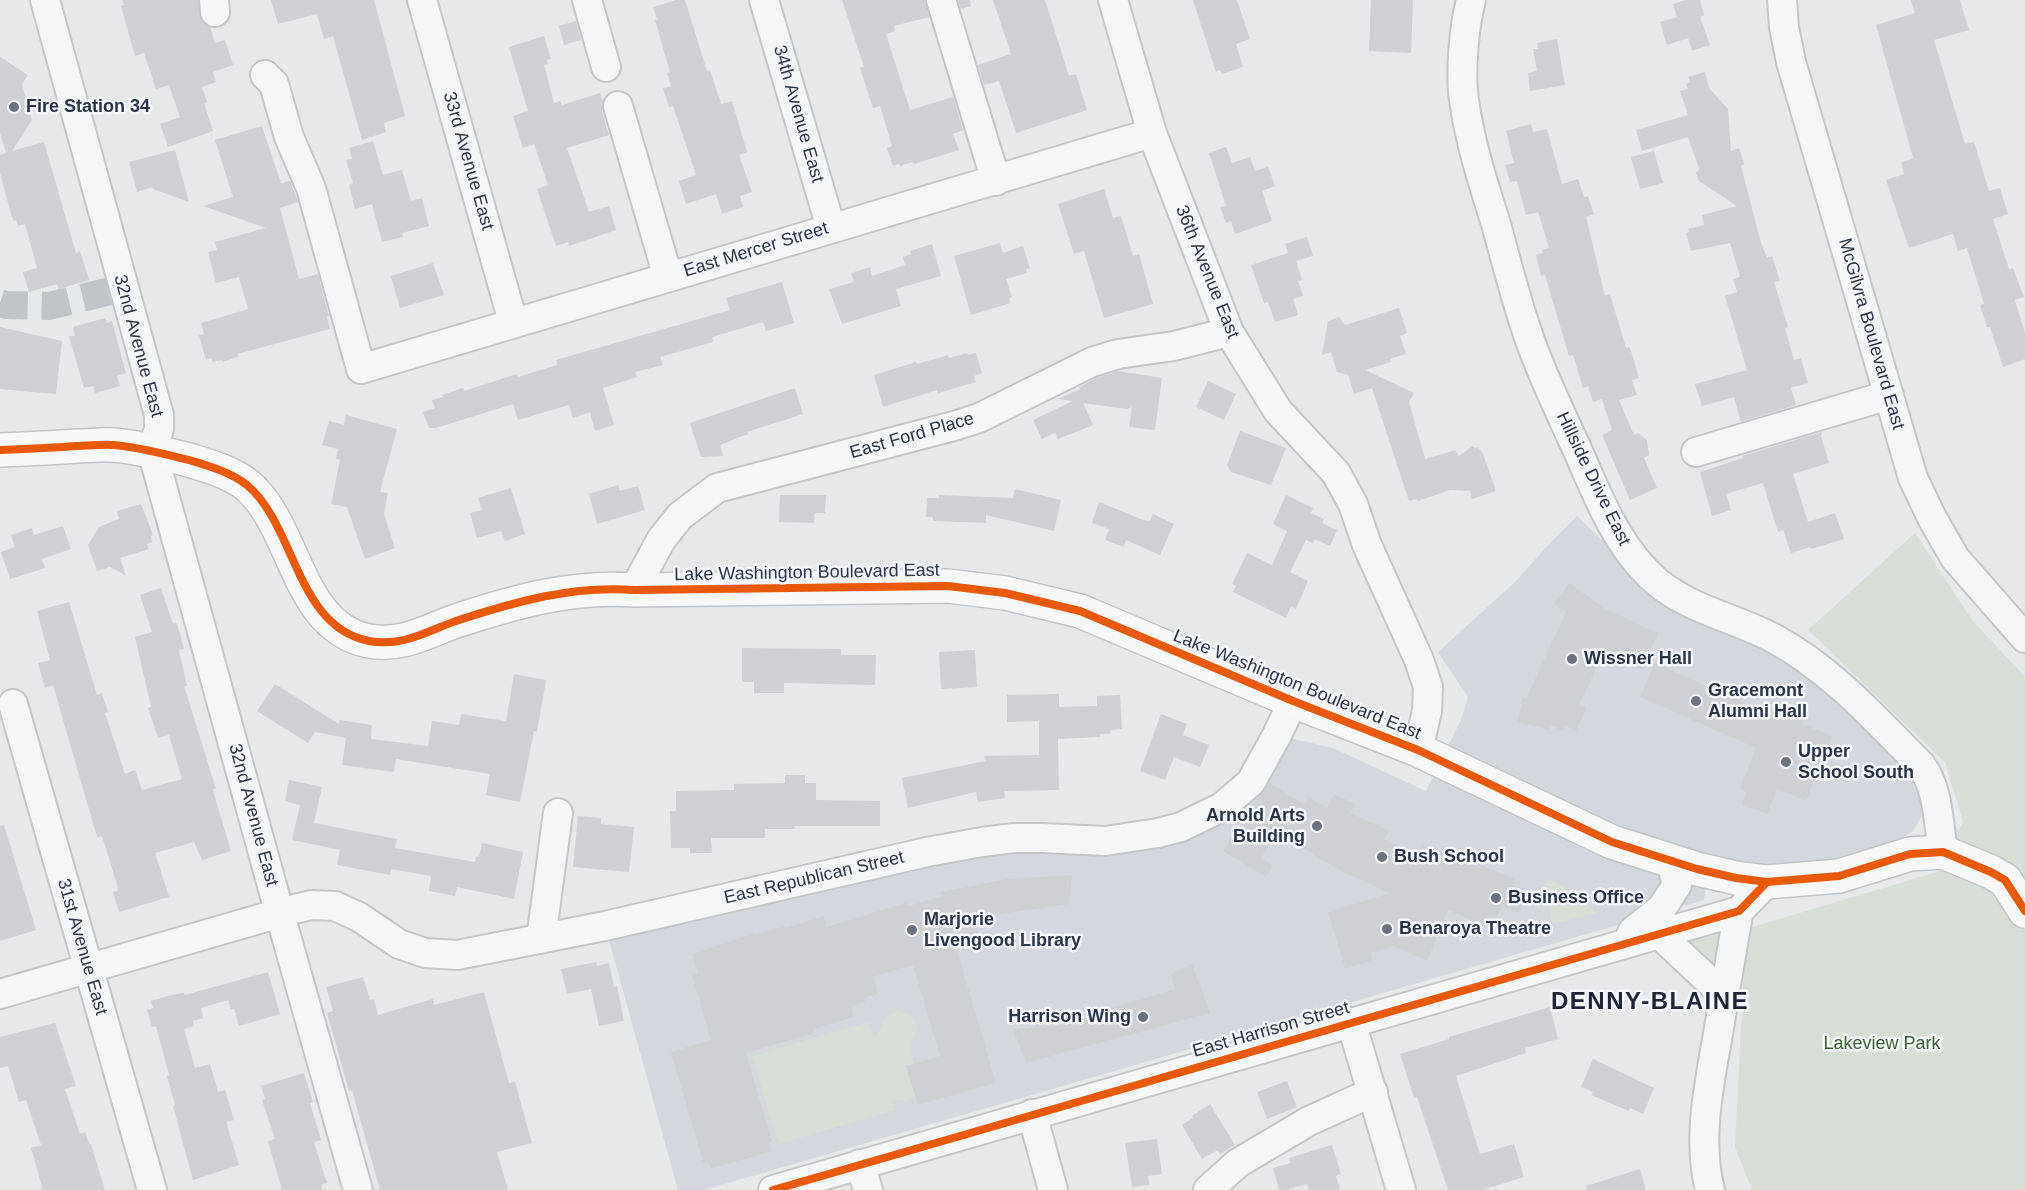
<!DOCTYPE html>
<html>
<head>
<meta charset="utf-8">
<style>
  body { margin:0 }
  canvas { display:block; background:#e6e8ea }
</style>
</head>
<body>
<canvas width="2025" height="1190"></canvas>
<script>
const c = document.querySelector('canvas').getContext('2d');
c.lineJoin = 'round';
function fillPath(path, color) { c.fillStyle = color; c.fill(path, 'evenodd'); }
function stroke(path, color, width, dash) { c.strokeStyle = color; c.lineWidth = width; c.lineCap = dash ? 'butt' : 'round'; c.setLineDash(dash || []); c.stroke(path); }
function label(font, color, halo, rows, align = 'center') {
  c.font = font + ' Arial,sans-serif'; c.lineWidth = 5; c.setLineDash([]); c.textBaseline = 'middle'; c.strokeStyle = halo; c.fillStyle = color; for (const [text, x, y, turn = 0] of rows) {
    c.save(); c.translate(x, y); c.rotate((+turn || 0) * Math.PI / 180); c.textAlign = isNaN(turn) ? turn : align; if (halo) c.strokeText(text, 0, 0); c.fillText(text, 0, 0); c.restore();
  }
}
const built = new Path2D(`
  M1577,516L1626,563L1778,650L1811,676L1894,755L1921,787L1924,812L1913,831L1880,852L1779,871L1709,864L1704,900L704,1190H678L605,926L927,852L1078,841L1222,807L1277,735L1333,748L1426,791L1461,720L1468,697L1438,652L1515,582L1549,544Z`);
const green = new Path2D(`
  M1915,533L1972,620L2025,677V1190H1752L1735,1147L1746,929L1937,872L1963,822L1945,762L1808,630Z
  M1543,879C1560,879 1584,902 1597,913L1553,924L1551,920L1549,890Z
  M1721,926L1717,976L1678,938Z
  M897,1011L911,1015C924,1034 912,1032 911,1048C911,1053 913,1059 914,1063L906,1066L916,1097L904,1101L892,1099L895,1110L778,1144L752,1056L869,1022L874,1036L880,1030L884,1018Z`);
const building = new Path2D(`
  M122,0H198L201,21L210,27L215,43L225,40L233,65L213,72L216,82L202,87L207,102L204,103L213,131L168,147L160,124L180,117L169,85L156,89L144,53L135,56L121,6L124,5Z
  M271,0H374L405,116L384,123L386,132L362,140L333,36L324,39L317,14L278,24Z
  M676,0H685L707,71L710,70L721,104L732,101L747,152L739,155L752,192L740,196L743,207L722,214L716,194L686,204L679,181L696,175L673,106L669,107L663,88L671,86L667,73L670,72L655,20H657L653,7Z
  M842,0H925L929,17L894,26L895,31L886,34L910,110L953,97L963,130L953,134L959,150L914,164L913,162L900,166L899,164L893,166L887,148L892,146L880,106L873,108L860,68L864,67Z
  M958,0H970L971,6L961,9Z
  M993,0H1045L1069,76L1076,74L1087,110L1016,133L999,81L984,85L978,65L1011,54Z
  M1193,0H1237L1250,39L1236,44L1243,67L1222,74L1220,70L1216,72Z
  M1371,0H1413L1411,53L1369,51Z
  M1686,0H1700L1704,15L1700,17L1710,45L1692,51L1688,38L1667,45L1660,22L1677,17L1673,4Z
  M1911,0H1960L1969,30L1934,40L1965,144L1974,142L1989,191L2000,188L2008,214L1993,219L2009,269L2013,268L2024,297L2015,300L2025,333V359L2003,367L1990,327H1987L1980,305L1984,304L1967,248L1958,251L1953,234L1909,248L1886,180L1904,174L1901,163L1913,158L1876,25L1915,13Z
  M576,21L581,40L564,45L559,26Z
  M544,36L551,59L547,60L548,64L544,65L554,103L560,101L562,105L600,93L603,101L602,111L609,135L567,148L589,212L609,206L616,230L569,246L568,242L556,246L537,189L548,185L534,144L523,148L513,116L528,111L509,47Z
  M1557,39L1565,85L1530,91L1528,73L1537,71L1533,49H1538L1537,43Z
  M0,57L28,75L22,84L32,120L12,151L44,142L76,253L80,251L89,280L59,289L57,284L29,292L23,272L37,268L25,224L18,226L16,220L13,221L0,173V155L6,153L0,133Z
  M1705,72L1709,88L1728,109L1731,151L1739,148L1744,164L1741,166L1761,243L1767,258L1772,256L1780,281L1774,282L1788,327L1785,328L1794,360L1801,358L1808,383L1791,388L1796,405L1741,422L1734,397L1702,406L1695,384L1747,370L1725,296L1737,292L1733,279L1740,277L1730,243L1691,251L1686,233L1689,232L1688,229L1704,225L1702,215L1737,206L1699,181L1696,173L1699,169L1688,137L1642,151L1636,130L1688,115L1680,91L1688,89L1686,84L1690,82L1688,77Z
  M1531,124L1533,132L1547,129L1562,184L1578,179L1584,197L1588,196L1594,214L1586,217L1605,296L1610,294L1626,348L1629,347L1631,351L1639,378L1632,380L1637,395L1619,400L1634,435L1638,433L1647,440L1649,455L1644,458L1657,488L1630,500L1602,435L1612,430L1602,399L1593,402L1588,386L1583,388L1573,355L1569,356L1545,275L1541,276L1536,255L1543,253L1542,250L1549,248L1538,212L1526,215L1517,181L1510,182L1505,165L1514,163L1506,131Z
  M262,126L281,183L290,181L298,202L280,208L299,279L318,274L329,316L327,317L330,329L237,354L238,357L222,362V360L213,362L211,358L206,360L199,335L204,334L201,323L248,309L239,277L216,283L208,252L217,250L215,242L266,228L203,206L233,197L215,140Z
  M373,141L383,175L402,170L411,201L422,198L429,226L402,233L403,237L382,242L372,204L355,209L349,185L353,183L346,160L352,159L349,148Z
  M1226,147L1232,163L1250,157L1255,171L1268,167L1275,186L1262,191L1272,221L1235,234L1231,221L1226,223L1220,207L1226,206L1209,153Z
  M175,150L189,202L153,189L152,187L137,192L129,162Z
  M1654,151L1663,183L1640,189L1631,157Z
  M1104,189L1113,218L1121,216L1133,256L1139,254L1153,304L1104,318L1084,251L1074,254L1058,204Z
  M1307,237L1313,256L1296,261L1302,280L1298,281L1303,296L1293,299L1298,315L1275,322L1268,302L1264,303L1251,265L1288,253L1285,244Z
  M1000,243L1003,253L1023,246L1030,268L1026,269L1027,273L1006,279L1012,297L1009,298L1011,303L971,315L954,256Z
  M932,244L941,276L896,289L901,306L842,324L829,289L854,282L851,273L870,267L872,276L905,265L903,257L911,254L910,251Z
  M433,263L444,295L400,308L391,276Z
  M782,282L794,323L766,331L763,322L712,337L713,342L660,357L663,365L635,372L637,377L603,388L614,425L595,431L590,412L573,418L569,405L518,420L513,404L436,428H429L423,412L435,408L432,400L443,397L442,395L463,388L464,391L517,374L518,377L557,365L556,360L730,310L726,298Z
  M1399,308L1407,333L1400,336L1406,354L1390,359L1391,362L1365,370L1414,393L1409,402L1425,459L1455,450L1459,456L1473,446L1475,448L1478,447L1483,454L1496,491L1472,499L1470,491L1450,490L1418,501L1417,499L1409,501L1372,388L1354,394L1348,375L1337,372L1331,352L1322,355L1328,321L1339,317L1345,325Z
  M105,318L107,323L112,321L126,373L117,376L120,386L95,393L93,386L84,388L69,336H75L73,327Z
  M0,327L62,341L56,394L0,389Z
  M967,353L968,355L976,353L982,373L974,376L976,382L938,393L937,390L883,407L874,375L916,362L917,364L948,355L949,358Z
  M1118,371L1162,378L1155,430L1129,427L1132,407L1127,409L1083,403L1093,425L1058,439L1055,433L1042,439L1033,420L1073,401L1058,399L1080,389L1079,387L1098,377Z
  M1208,381L1236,394L1224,420L1196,407Z
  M795,388L803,414L747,432L748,434L720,445L723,456L701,457L690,423Z
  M346,415L397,429L380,492L388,493L384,514L395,548L365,559L347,507L331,504L340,460L336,459L338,449L322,445L329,421L344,425Z
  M1240,431L1286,448L1271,485L1231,472L1227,465Z
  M1822,432L1821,436L1829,463L1793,474L1808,522L1835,513L1844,539L1811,549L1810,547L1791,553L1783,530L1778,532L1763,483L1726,494L1731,510L1712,516L1700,472L1743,458L1742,456Z
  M618,485L620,491L638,486L645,510L597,524L589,494Z
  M511,488L525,534L505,541L501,531L477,538L470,513L482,510L478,498Z
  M1015,489L1061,500L1054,531L986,515V523L933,521V517H926L927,498H939V495L1013,498Z
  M780,495H826L825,513H815L814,523L779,522Z
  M1286,495L1313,508L1311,513L1324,519L1322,523L1337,530L1330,546L1315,539L1313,543L1306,540L1290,572L1308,581L1296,609L1291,606L1286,618L1233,592L1236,586L1232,584L1247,553L1272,565L1287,531L1273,524Z
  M1099,502L1143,520L1150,521L1153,514L1174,524L1160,555L1126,540L1124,547L1105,540L1109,529L1092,523Z
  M141,504L153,535L151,536L152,542L147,544L149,549L120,558L126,576L110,567L97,571L88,545L99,527L119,519L117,511Z
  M63,526L71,549L42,559L45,568L10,579L1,552L15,547L11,535L32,528L34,535Z
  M1569,583L1604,608L1658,633L1642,669L1604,651L1579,705L1586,708L1576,731L1566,726L1563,731L1551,725L1549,730L1517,722L1523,698L1526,699L1566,612L1554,604Z
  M161,588L173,624L177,623L184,649L179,650L187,686H184L216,789H213L214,794L231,851L202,860L194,842L155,853L169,897L119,912L113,892L118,891V888L102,836L97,837L53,685L45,688L38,663L50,660L37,611L69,602L97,695L102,693L108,712L105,713L125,774L135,770L142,790L182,779L169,735L158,738L148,708L151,707L135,637L152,632L140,595Z
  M742,648L841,649V655H876L875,685L784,683V693H754V682H742Z
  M975,650L977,687L941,689L939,652Z
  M1655,663L1770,714L1775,700L1806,712L1802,724L1832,736L1806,801L1777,789L1767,814L1742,804L1747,792L1740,789L1756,748L1640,697Z
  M514,674L546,680L537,732L534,731L520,802L486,795L490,774L396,759L394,772L342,765L346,738L315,732L308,743L257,711L275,684L339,724L340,720L372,725L371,739L428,746L432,721L459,725L461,714L506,721Z
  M1059,694V707L1097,706V696L1120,695L1122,729L1110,730V734H1100V737L1058,739L1059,790L1004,791L1005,798L978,802L976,792L908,808L902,778L985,761L984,756L1039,755V721L1007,722V695Z
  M1161,714L1187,724L1183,735L1209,745L1200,767L1174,757L1165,780L1140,771Z
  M785,775H805V783H816V800L880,801V826H794L795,829H765V838H711L712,853H690V848H671L670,811H676V791L734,790V784L785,783Z
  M289,780L322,787L314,823L397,839L395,848L475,862L476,856L479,857L482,843L523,852L514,899L457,887L455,896L429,891L431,876L391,869L390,875L337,865L340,850L292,840L300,805L285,801Z
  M1269,783L1304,804L1308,797L1327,808L1334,794L1355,804L1350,813L1389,830L1384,840L1418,853L1422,843L1480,868L1482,865L1514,879L1511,884L1528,891L1519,913L1502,906L1492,929L1448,910L1427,961L1395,946L1370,953L1373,961L1345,968L1328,912L1390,893L1343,872L1277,833L1261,858L1273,866L1266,877L1223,851L1232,837L1235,839L1258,805L1255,804Z
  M578,816L601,818V824L634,827L629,872L573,867Z
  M4,825L36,930L0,941V826Z
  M1072,875L1069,904L973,918L979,936L955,944L996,1083L918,1105L906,1066L940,1056L913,965L873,977L878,994L864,998L865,1002L851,1006L854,1017L814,1029L815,1033L746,1053L772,1142H769L772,1151L711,1169L708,1161L703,1162L671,1052L711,1040L692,975L698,973L692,954L755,933V935L785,926V928L824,916L826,927L908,902L909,906L941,896L940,892L1008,879Z
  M596,962L597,966L609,963L614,987L617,986L624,1021L599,1026L591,989L567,994L561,969Z
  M1192,964L1210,1013L1026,1063L1013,1029L1067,1025L1114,1007L1175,989L1171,974Z
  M268,972L280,1014L239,1026L234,1009H231L228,1000L201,1008L203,1018L193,1021L194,1026L184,1029L195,1068L210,1064L218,1092L225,1090L234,1120L226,1122L239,1165L193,1180L173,1106L175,1105L167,1076L169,1075L156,1026L152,1027L147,1010L153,1008L151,1001L175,994L184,993L185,995Z
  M363,977L370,1000L374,999L378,1015L433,999L434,1005L484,992L509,1083L515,1082L532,1143L497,1152L508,1190H380L352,1090L349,1091L327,1013L333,1011L326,987Z
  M1550,1007L1558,1039L1525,1048L1526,1053L1456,1076L1480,1154L1514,1144L1524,1177L1482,1190H1448L1417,1097L1414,1098L1400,1054L1446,1040L1449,1039V1037Z
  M55,1023L76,1086L65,1089L80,1134L85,1132L89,1144H91L105,1190H43L31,1148L41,1145L26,1100L19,1102L8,1066L0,1068V1037Z
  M1593,1059L1654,1088L1643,1114L1630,1108L1629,1111L1591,1095L1593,1092L1581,1087Z
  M304,1073L313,1102L310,1103L321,1140L314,1142L327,1183L321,1185L323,1190H282L268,1141L275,1139L262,1100L265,1099L261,1086Z
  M1287,1081L1297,1107L1267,1119L1257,1092Z
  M1210,1104L1235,1145L1220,1154L1218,1150L1202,1159L1182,1125L1193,1118L1192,1116Z
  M1157,1139L1162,1174L1148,1176L1149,1185L1132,1187L1125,1143Z
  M1332,1145L1341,1174L1336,1176L1340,1190H1309L1307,1184L1286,1190H1279L1273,1168L1291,1163L1289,1158Z
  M1640,1169L1646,1190H1587L1586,1186Z`);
const minorTunnel = new Path2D(`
  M0,303L6,305L49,306L123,288`);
const minor = new Path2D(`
  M45,0L159,415V429L152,450L276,900
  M214,0L215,12
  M422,0L513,322
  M587,0L606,67
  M764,0L831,228
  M941,0L996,181
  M1113,0L1152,133L1229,332L1278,411L1336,473L1353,504L1367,545L1419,660L1428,687L1427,711L1418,750
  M1471,0C1464,26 1460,73 1464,100C1470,143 1483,183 1496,224C1507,264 1517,305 1531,343C1544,379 1561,414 1577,449C1598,496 1617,548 1657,582C1691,610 1735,618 1773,638C1831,669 1875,719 1921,765C1939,790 1938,821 1943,852
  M1782,0L1784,27L1791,62L1913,478L1932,518L1955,558L2025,638
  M265,75L274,84L289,137L311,188L361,369L1152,133
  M618,106L668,277
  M1696,452L1889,395
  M634,590L661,540L680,516L717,488L954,426L979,418L1092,362L1118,354L1174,346L1229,332
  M13,704L152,1190
  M287,911L311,905L335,906L359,917L399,944L425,953L457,955L605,926L927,852L982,842L1014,838H1042L1105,841L1158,833L1181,827L1222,807L1251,782L1277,735L1293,701
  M283,925L358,1190
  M1659,934L1724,995
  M541,939L558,813
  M1627,943L1633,931L1662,908L1677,885L1671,861
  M0,994L273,915
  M1351,1022L1401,1190
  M1032,1114L1053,1190
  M860,1164L868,1190
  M773,1190L1739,911L1767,882
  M1208,1190L1238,1163L1309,1121L1373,1092
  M1710,1190C1697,1139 1709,1085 1718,1034C1725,993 1731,952 1739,911`);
const major = new Path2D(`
  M0,450C26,449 51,448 77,446C89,446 102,444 113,445C139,447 164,454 189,460C209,466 230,472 247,485C296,526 296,627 369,641C403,647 427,631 456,621C514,602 573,585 634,590L948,586L1005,593L1080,611L1293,701L1418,750L1612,842L1697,869L1736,878L1767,882L1839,876L1910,854L1943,852L1991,872L2005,880L2025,911`);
const cycleway = new Path2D(`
  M0,450C26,449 51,448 77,446C89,446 102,444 113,445C139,447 164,454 189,460C209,466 230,472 247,485C296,526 296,627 369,641C403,647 427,631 456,621C514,602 573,585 634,590L948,586L1005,593L1080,611L1293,701L1418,750L1612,842L1697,869L1736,878L1767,882L1839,876L1910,854L1943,852L1991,872L2005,880L2025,911
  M773,1190L1739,911L1767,882`);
const markers = [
  [14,107,6,"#6c737f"],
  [1572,659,6,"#6c737f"],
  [1696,701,6,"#6c737f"],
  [1786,762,6,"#6c737f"],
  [1317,826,6,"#6c737f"],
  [1382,857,6,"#6c737f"],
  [1496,898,6,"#6c737f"],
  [1387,929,6,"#6c737f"],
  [912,930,6,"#6c737f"],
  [1143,1017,6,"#6c737f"]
];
const poiNames = [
  ["Fire Station 34",26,107],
  ["Wissner Hall",1584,659],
  ["Gracemont",1708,691],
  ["Alumni Hall",1708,712],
  ["Upper",1798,752],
  ["School South",1798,773],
  ["Arnold Arts",1305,816,"right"],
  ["Building",1305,837,"right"],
  ["Bush School",1394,857],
  ["Business Office",1508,898],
  ["Marjorie",924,920],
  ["Livengood Library",924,941],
  ["Benaroya Theatre",1399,929],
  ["Harrison Wing",1131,1017,"right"]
];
const streetNames = [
  ["34th Avenue East",798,114,74],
  ["33rd Avenue East",468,161,74],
  ["East Mercer Street",756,250,-17],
  ["36th Avenue East",1207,272,68],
  ["McGilvra Boulevard East",1871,334,74],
  ["32nd Avenue East",138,346,75],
  ["East Ford Place",912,436,-16],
  ["Hillside Drive East",1593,479,64],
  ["Lake Washington Boulevard East",807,573,-1],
  ["Lake Washington Boulevard East",1297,685,22],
  ["32nd Avenue East",253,815,75],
  ["East Republican Street",814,878,-13],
  ["31st Avenue East",82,947,74],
  ["East Harrison Street",1271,1030,-16]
];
const parkNames = [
  ["Lakeview Park",1882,1044]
];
const districtNames = [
  ["DENNY-BLAINE",1650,1002]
];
fillPath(built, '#d4d7dd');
fillPath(green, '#d6ded6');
fillPath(building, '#ced0d3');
stroke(minorTunnel, '#c1c4c9', 28, [28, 14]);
stroke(minor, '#c4c6c8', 32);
stroke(major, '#c2c5c8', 36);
stroke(minor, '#f5f6f7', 28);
stroke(major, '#f8f8f8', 33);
stroke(cycleway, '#e8590c', 8);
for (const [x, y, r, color] of markers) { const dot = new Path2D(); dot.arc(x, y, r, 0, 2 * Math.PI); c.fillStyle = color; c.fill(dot); stroke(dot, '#f4f6f9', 2); }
label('bold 18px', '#2b3445', '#f4f6f9', poiNames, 'left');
label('18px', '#2b3445', '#f4f6f9', streetNames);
label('18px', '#3f6138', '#f4f6f9', parkNames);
c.letterSpacing = '1.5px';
label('bold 24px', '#1d2536', '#f4f6f9', districtNames);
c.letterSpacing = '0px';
</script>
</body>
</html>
